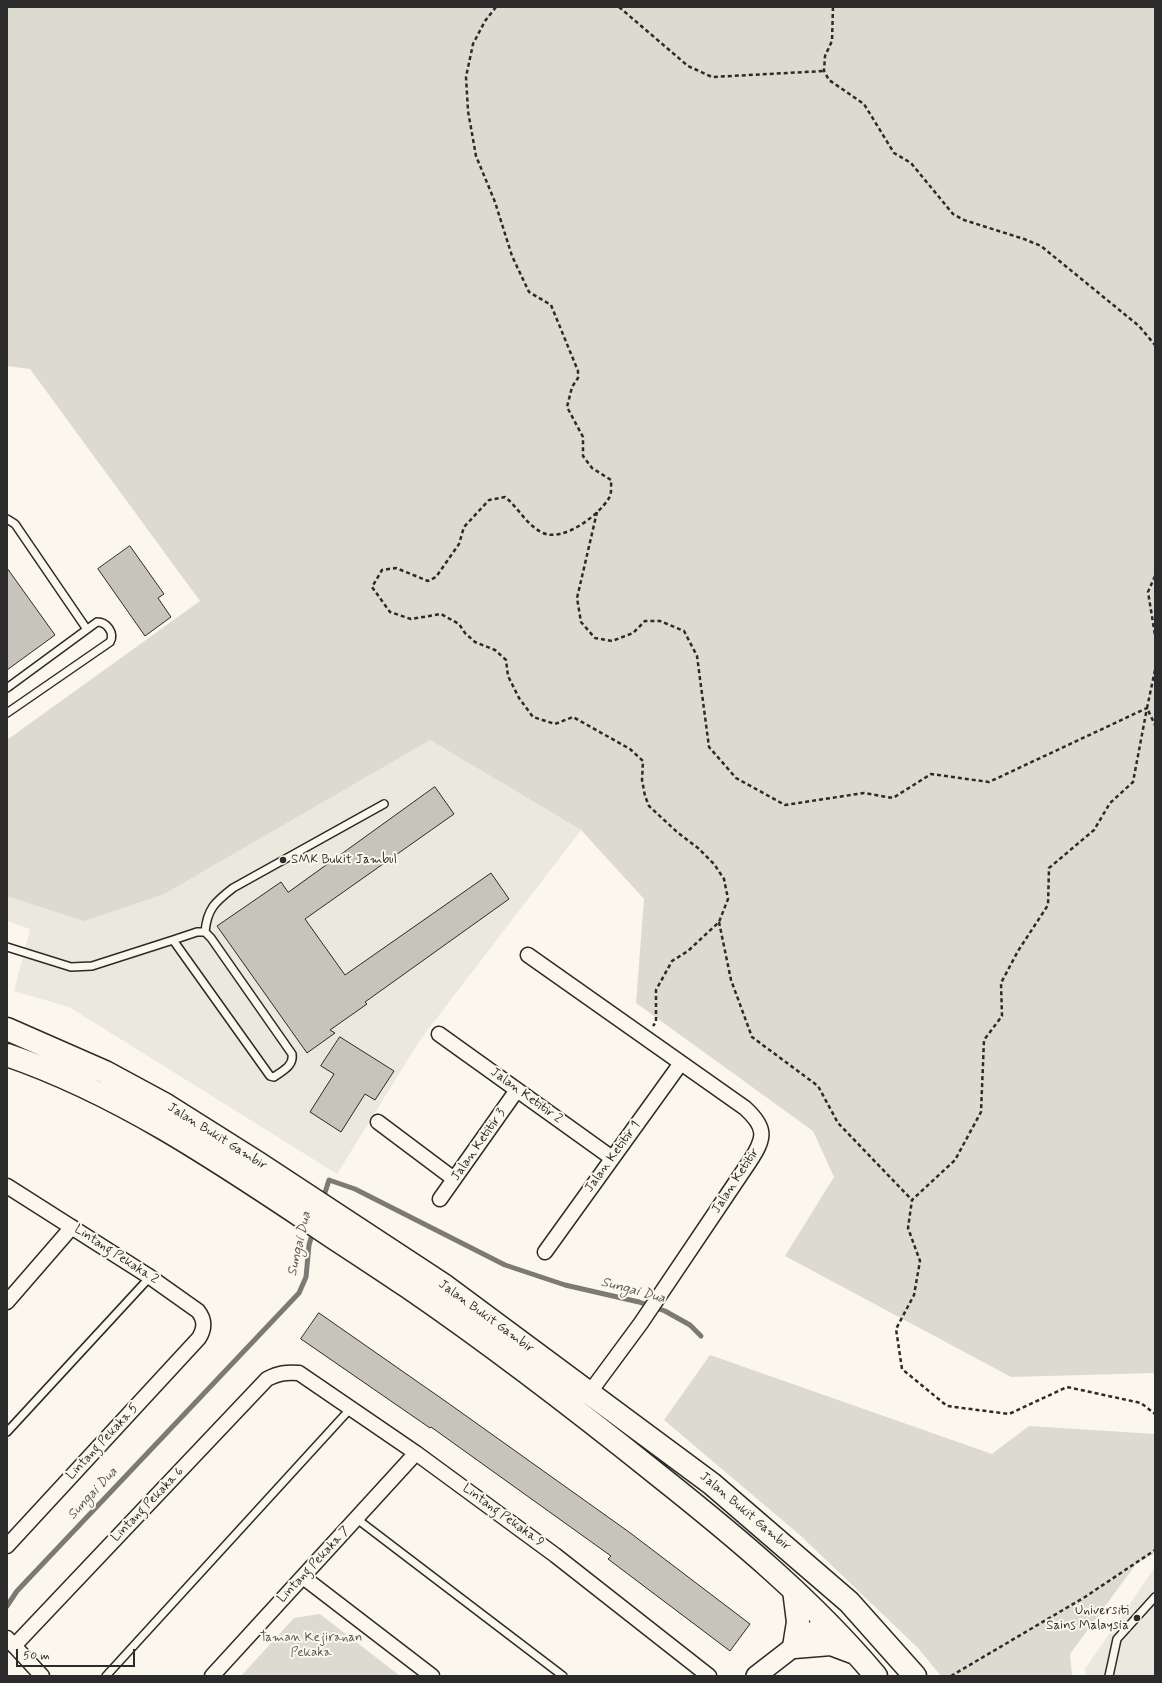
<!DOCTYPE html>
<html>
<head>
<meta charset="utf-8">
<style>
  body { margin:0 }
  #map { position:relative; width:1162px; height:1683px; overflow:hidden; background:#fbf7ec; font-family:Mynerve,sans-serif }
  canvas { display:block }
  .frame { position:absolute; inset:0; border:8px solid #2b2b2b; pointer-events:none }
  .scale { position:absolute; left:16px; top:1649px; width:119px; height:18px; box-sizing:border-box; border:2px solid #2b2b2b; border-top:0; padding-left:5px; font-size:12px; line-height:14px; white-space:nowrap; color:#2b2b2b; -webkit-text-stroke:3px #fbf7ec; paint-order:stroke }
</style>
</head>
<body>
<div id="map">
<canvas width="1162" height="1683"></canvas>
<div class="frame"></div>
<div class="scale">50 m</div>
</div>
<script>
const c = document.querySelector('canvas').getContext('2d');
c.lineJoin = 'round';
function fillPath(path, color) { c.fillStyle = color; c.fill(path, 'evenodd'); }
function stroke(path, color, width, dash) { c.strokeStyle = color; c.lineWidth = width; c.lineCap = dash ? 'butt' : 'round'; c.setLineDash(dash || []); c.stroke(path); }
function label(font, color, halo, rows, align = 'center') {
  c.font = font + ' Mynerve,sans-serif'; c.lineWidth = 4; c.setLineDash([]); c.textBaseline = 'middle'; c.strokeStyle = halo; c.fillStyle = color; for (const [text, x, y, turn = 0] of rows) {
    c.save(); c.translate(x, y); c.rotate((+turn || 0) * Math.PI / 180); c.textAlign = isNaN(turn) ? turn : align; if (halo) c.strokeText(text, 0, 0); c.fillText(text, 0, 0); c.restore();
  }
}
const built = new Path2D(`
  M7,740H430L581,830L420,1040L337,1174L69,1007L14,991L30,929L7,921Z
  M1155,1567V1676H1086L1085,1669Z`);
const green = new Path2D(`
  M7,7H1155V1373L1011,1377L785,1256L834,1177L813,1131L636,1003L644,899L581,830L430,740L164,894L84,921L7,896V740L200,601L30,369L7,366Z
  M710,1355L992,1454L1029,1426L1155,1434V1553L1136,1564L1070,1654L1072,1676H941L918,1648L801,1536L664,1420Z
  M319,1614H320L400,1676H241L294,1618Z`);
const stream = new Path2D(`
  M323,1199L329,1180L355,1189L505,1265L565,1285L639,1302L665,1311L690,1325L701,1336
  M7,1606L17,1591L299,1293L306,1277L309,1245L313,1231`);
const building = new Path2D(`
  M130,546L164,594L158,598L171,617L145,636L98,569Z
  M7,568L55,635L7,670Z
  M435,787L454,814L305,919L345,975L491,873L509,899L365,1002L367,1004L330,1030L335,1033L307,1053L217,926L281,882L288,892Z
  M340,1037L394,1071L375,1100L365,1094L341,1132L310,1112L334,1074L321,1066Z
  M319,1313L448,1403L629,1532L750,1624L730,1651L608,1559L611,1556L431,1427L430,1428L301,1339Z`);
const path = new Path2D(`
  M496,7L485,21L473,44L466,77L468,111L476,156L495,202L512,256L529,292L551,305L578,371V378L572,387L567,407L583,437V456L592,468L611,480C611,485 612,493 609,498C599,515 564,542 543,533C526,525 519,508 505,497L489,500L464,527L459,544L436,577L428,581L396,568L382,570L372,587L390,612L411,619L441,614L459,624L465,633L475,642L495,650L506,660L508,676L519,698L533,717L555,724L573,717L630,749L643,761L642,780L645,796L649,806L677,832L698,848L714,864L724,879L728,899L719,922L688,951L672,961L656,990V1022L653,1026
  M619,7L688,66L712,77L824,71
  M833,7L832,41L825,56L824,71L829,80L864,104L894,153L911,163L953,214L964,220L1024,239L1041,246L1139,326L1155,345
  M597,512L577,598L581,622L595,638L612,641L633,633L645,621H660L684,631L697,656L709,747L736,778L785,805L864,793L893,798L931,774L989,782L1147,708L1133,782L1110,803L1094,830L1049,868L1048,905L1018,951L1001,983L1002,1016L984,1040L981,1112L955,1160L912,1200L908,1228L920,1261L914,1295L896,1329L902,1369L947,1406L1009,1414L1067,1387L1141,1403L1155,1414
  M1155,576L1148,592L1155,635
  M1155,670L1147,708L1155,725
  M719,922L731,980L752,1037L818,1086L838,1123L912,1200
  M951,1676L1085,1597L1155,1550`);
const service = new Path2D(`
  M7,519L15,524L86,628
  M7,688L97,622C107,622 115,633 110,642L7,713
  M205,932C207,909 215,902 233,888L384,804
  M7,947L71,967L92,966L173,940L270,1076L274,1077C282,1071 294,1066 292,1054L211,938L205,932H197L173,940
  M7,1432L150,1277
  M357,1519L563,1676
  M106,1676L351,1408
  M1109,1676L1117,1639L1155,1597`);
const minor = new Path2D(`
  M528,955L745,1108C767,1128 765,1138 750,1161L641,1323L590,1392
  M439,1034L612,1158
  M378,1122L454,1179
  M7,1186L150,1277L198,1311C205,1320 205,1328 199,1338L7,1546
  M440,1199L517,1090
  M545,1252L681,1063
  M7,1302L72,1227
  M303,1577L432,1676
  M7,1638L42,1676
  M14,1646L267,1379C279,1373 286,1372 299,1373L416,1453L555,1555L709,1676
  M212,1676L416,1453`);
const secondary = new Path2D(`
  M756,1676L827,1621`);
const primary = new Path2D(`
  M7,1029L105,1072L166,1105L258,1163L445,1286L712,1484L849,1602L915,1676
  M7,1055C124,1095 229,1168 331,1236C357,1253 383,1270 408,1287C494,1346 577,1410 658,1475C736,1537 812,1600 876,1676
  M794,1590L798,1622L794,1647L831,1644L855,1653`);
const markers = [
  [283,860,4,"#2b2b2b"],
  [1137,1618,4,"#2b2b2b"]
];
const poiNames = [
  ["SMK Bukit Jambul",291,860],
  ["Universiti",1129,1611,"right"],
  ["Sains Malaysia",1129,1626,"right"]
];
const streetNames = [
  ["Jalan Ketitir 2",526,1096,36],
  ["Jalan Bukit Gambir",217,1137,32],
  ["Jalan Ketitir 3",479,1145,-55],
  ["Jalan Ketitir 1",613,1157,-54],
  ["Jalan Ketitir",736,1181,-57],
  ["Lintang Pekaka 2",116,1255,33],
  ["Jalan Bukit Gambir",486,1317,36],
  ["Lintang Pekaka 5",103,1442,-47],
  ["Lintang Pekaka 6",148,1505,-46],
  ["Jalan Bukit Gambir",745,1512,40],
  ["Lintang Pekaka 9",503,1516,36],
  ["Lintang Pekaka 7",314,1565,-47]
];
const parkNames = [
  ["Taman Kejiranan",311,1638],
  ["Pekaka",311,1653]
];
const waterNames = [
  ["Sungai Dua",300,1244,-77],
  ["Sungai Dua",633,1291,15],
  ["Sungai Dua",93,1494,-47]
];
fillPath(built, '#ebe8de');
fillPath(green, '#dddad0');
stroke(stream, '#7b7a75', 5);
fillPath(building, '#c7c4bc');
stroke(building, '#2b2b2b', 1);
stroke(service, '#2b2b2b', 10);
stroke(minor, '#2b2b2b', 17);
stroke(secondary, '#2b2b2b', 22);
stroke(primary, '#2b2b2b', 25);
stroke(path, '#2b2b2b', 2.5, [4, 3]);
stroke(service, '#fbf7ec', 7);
stroke(minor, '#fbf7ec', 14);
stroke(secondary, '#fbf7ec', 19);
stroke(primary, '#fbf7ec', 22);
for (const [x, y, r, color] of markers) { const dot = new Path2D(); dot.arc(x, y, r, 0, 2 * Math.PI); c.fillStyle = color; c.fill(dot); stroke(dot, '#fbf7ec', 1.5); }
label('13px', '#2b2b2b', '#fbf7ec', poiNames, 'left');
label('13px', '#2b2b2b', '#fbf7ec', streetNames);
label('13px', '#585754', '#fbf7ec', parkNames);
label('italic 14px', '#5a5956', '#fbf7ec', waterNames);
</script>
</body>
</html>
